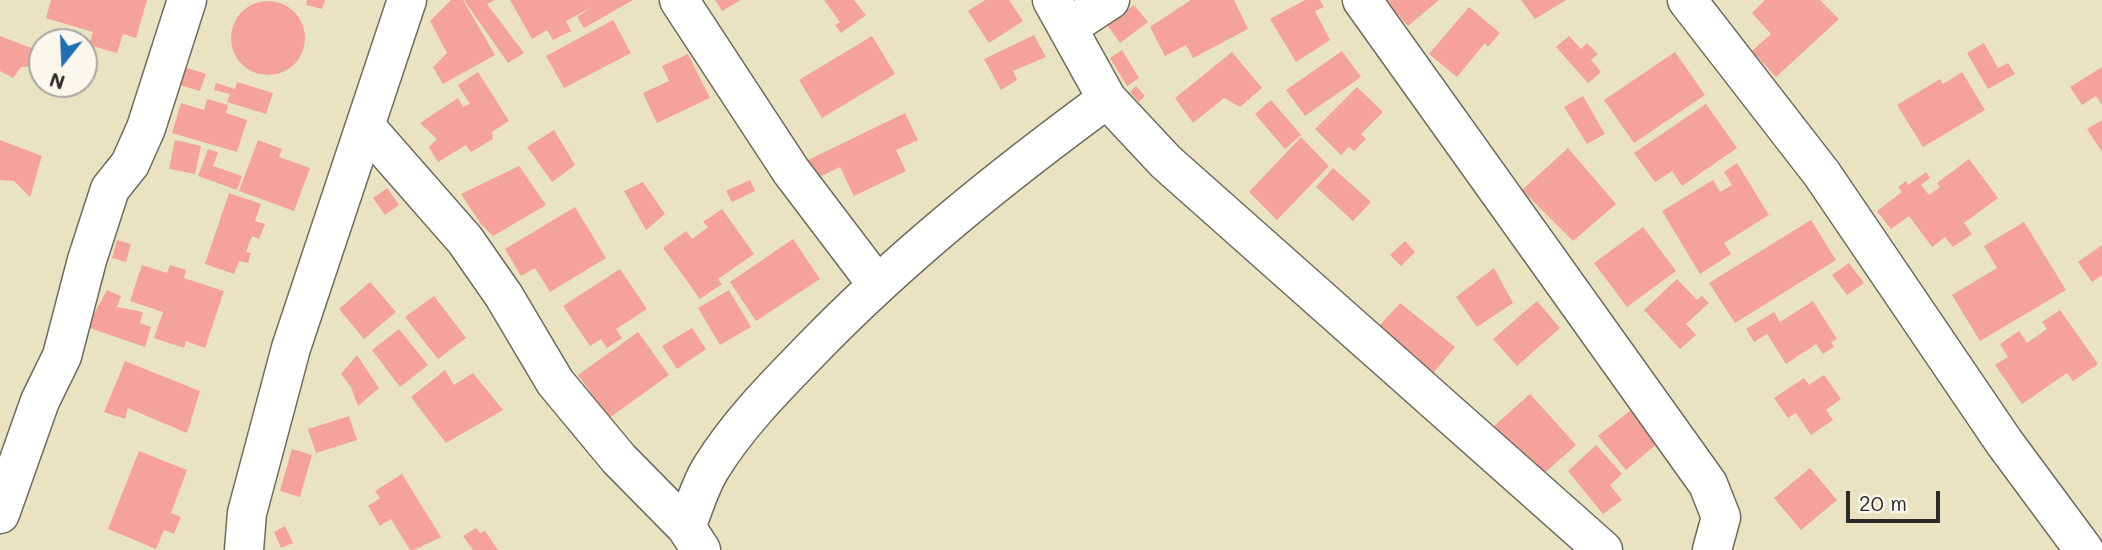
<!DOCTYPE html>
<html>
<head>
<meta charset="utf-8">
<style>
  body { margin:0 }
  #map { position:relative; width:2102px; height:550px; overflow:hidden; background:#e9e3c2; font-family:Mali,sans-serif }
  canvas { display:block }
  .north { position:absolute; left:28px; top:28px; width:70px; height:70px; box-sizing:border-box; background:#fbf7ec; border:2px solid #a8a59f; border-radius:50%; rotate:198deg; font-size:19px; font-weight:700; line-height:28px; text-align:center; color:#2b2b2b }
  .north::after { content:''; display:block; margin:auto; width:24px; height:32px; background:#1f6fb2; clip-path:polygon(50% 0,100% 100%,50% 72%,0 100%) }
  .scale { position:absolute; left:1846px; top:491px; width:94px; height:32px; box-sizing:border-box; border:4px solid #2b2b2b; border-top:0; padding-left:9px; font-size:21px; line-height:24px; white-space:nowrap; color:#2b2b2b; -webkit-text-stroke:5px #fbf7ec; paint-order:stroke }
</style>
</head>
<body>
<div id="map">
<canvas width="2102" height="550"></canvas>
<div class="north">N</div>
<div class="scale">20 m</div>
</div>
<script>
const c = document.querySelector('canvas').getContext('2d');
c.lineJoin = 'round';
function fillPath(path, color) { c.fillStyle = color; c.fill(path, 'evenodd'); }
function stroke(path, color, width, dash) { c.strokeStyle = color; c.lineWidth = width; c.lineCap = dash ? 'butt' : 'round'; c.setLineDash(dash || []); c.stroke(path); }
const building = new Path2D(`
  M51,0H147L136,38L123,34L117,53L89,45L93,32L46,18Z
  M307,0H325L322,9L306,5Z
  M451,0H463L495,55L443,84L433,67L447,53L430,21Z
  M464,0H495L487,4L524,53L508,63Z
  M510,0H633L584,28L577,17L594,6L566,21L571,31L553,40L547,30L532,39Z
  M715,0H741L722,11Z
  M824,0H854L866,15L841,33L835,25L840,22Z
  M985,0H1009L1023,21L989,43L968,11Z
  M1191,0H1234L1248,29L1193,58L1186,45L1165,56L1150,27Z
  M1305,0H1320L1324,7L1315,11L1330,40L1296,62L1270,19Z
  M1385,0H1439L1408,26Z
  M1521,0H1566L1535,19Z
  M1765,0H1820L1839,19L1776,77L1752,51L1771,34L1752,13Z
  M231 38a37 37 0 1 1 74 0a37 37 0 1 1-74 0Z
  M1134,5L1148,22L1120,43L1107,25Z
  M1469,7L1500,33L1488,47L1485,43L1457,77L1429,54Z
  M613,20L631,53L564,88L546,56Z
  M1034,35L1046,57L1013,71L1017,80L1001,90L984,59Z
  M0,36L39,51L34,66L21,67L13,78L0,71Z
  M872,36L895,74L822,118L799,80Z
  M1569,36L1581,49L1587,43L1598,54L1591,60L1601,72L1588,83L1556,47Z
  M1984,43L1998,68L2008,63L2015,74L1988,89L1967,53Z
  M1122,50L1139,78L1127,86L1110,58Z
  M1342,51L1361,77L1305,116L1286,90Z
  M1232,52L1262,88L1240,107L1224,98L1193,123L1175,98Z
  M1675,52L1705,95L1634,143L1604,100Z
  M688,54L710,98L657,123L643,93L669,81L662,66Z
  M175,64L206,74L200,91L169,82Z
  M2102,67V105L2096,96L2082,105L2070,87Z
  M478,72L509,121L492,132L493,139L471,152L466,145L438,162L429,147L437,139L420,123L458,98L463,107L470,104L458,85Z
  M1962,72L1985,110L1923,147L1897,105L1940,79L1943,84Z
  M237,82L273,93L266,114L227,102L230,94L214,90L216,83L235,89Z
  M1136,86L1145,96L1139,102L1130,92Z
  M1357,87L1383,112L1361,134L1366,139L1354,151L1349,147L1341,155L1315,129Z
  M1583,96L1605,134L1587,144L1564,107Z
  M207,99L228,105L226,113L247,120L237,152L172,133L181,103L204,110Z
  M1271,100L1301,135L1285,149L1255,114Z
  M1706,104L1737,148L1682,186L1672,171L1655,182L1634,153Z
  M905,113L918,140L896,150L906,171L854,196L840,167L813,180L804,162Z
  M2102,120V152L2087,129Z
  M554,130L575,165L552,182L527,147Z
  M1301,137L1329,166L1277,220L1249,192Z
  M0,140L42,156L30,197L14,181L0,180Z
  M175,140L201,146L195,174L169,169Z
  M258,140L282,149L279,157L310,168L294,211L239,191Z
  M1568,148L1616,204L1573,241L1522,190Z
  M208,149L218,152L213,166L242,176L237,190L198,176Z
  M1969,159L1998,198L1964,223L1972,234L1953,247L1945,237L1932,247L1909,216L1891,229L1877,211L1902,192L1898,187L1906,181L1908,185L1926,172L1930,178L1921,185L1929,195L1940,187L1937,183Z
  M1737,163L1769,215L1724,243L1731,254L1700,274L1662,211L1713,180L1720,192L1732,185L1724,172Z
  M519,166L546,205L493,236L481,224L461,194Z
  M1333,168L1371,202L1353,221L1316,187Z
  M750,180L755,191L732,202L726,191Z
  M643,182L665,214L646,230L624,191Z
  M387,188L399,205L385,215L373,198Z
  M229,193L261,204L255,221L265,224L259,239L252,236L246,252L251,253L248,263L239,261L234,274L205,264Z
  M575,207L606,258L550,292L535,268L521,276L505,249Z
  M722,209L754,254L718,279L722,284L700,299L663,248L686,231L692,239L708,227L703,222Z
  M1811,220L1836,260L1735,323L1709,283Z
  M2024,222L2066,290L1980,341L1952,295L1997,268L1984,246Z
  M1643,227L1676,271L1627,307L1594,263Z
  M793,239L820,279L756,321L730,282Z
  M117,240L131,244L126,262L112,258Z
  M1405,241L1415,252L1401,266L1390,255Z
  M2102,245V275L2092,282L2078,262Z
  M1849,263L1864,283L1847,295L1832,275Z
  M142,265L167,273L170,265L186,270L184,278L224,291L205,348L186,341L184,348L154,338L163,312L130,301Z
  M1494,268L1513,303L1477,327L1456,297Z
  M620,269L647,309L616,329L622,338L607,348L601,339L590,346L563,306Z
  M1677,279L1697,300L1702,296L1709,303L1686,324L1696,335L1680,349L1644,310Z
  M370,282L396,312L364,339L339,309Z
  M107,290L121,296L117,307L143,312L140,323L151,327L145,347L87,327Z
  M729,290L751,327L720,345L698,308Z
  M434,296L466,338L438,359L405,317Z
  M1537,301L1560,328L1517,366L1493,339Z
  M1813,301L1837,339L1831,342L1834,347L1823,354L1816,344L1786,364L1767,334L1754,342L1746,329L1774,312L1780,322Z
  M1400,303L1455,347L1430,377L1372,334Z
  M2060,310L2098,364L2073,381L2067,373L2022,404L1995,365L2008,357L2000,344L2019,331L2027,343L2047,329L2042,322Z
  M692,328L706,349L677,369L662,346Z
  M399,329L428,365L400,387L372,350Z
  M638,332L669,375L609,418L578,375Z
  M357,355L379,388L358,406L351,387L341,374Z
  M125,361L200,391L187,433L128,408L125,419L104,412Z
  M445,370L454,385L473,373L503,410L446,443L411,397Z
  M1824,375L1841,399L1826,410L1833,420L1811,435L1796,413L1788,418L1774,398L1804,378L1809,385Z
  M1530,394L1576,445L1539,478L1493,427Z
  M1637,405L1664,438L1626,470L1598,436Z
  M349,416L357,440L316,453L308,429Z
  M1596,445L1622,474L1610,485L1622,500L1603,514L1568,471Z
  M292,449L312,455L300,497L280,491Z
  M139,451L187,470L171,513L181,517L174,534L164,530L156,549L108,529Z
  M1810,468L1837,500L1801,530L1774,498Z
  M402,474L441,537L414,550H410L391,519L380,526L368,506L380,498L375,491Z
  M285,526L293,543L281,548L274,532Z
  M476,528L480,533L485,531L498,550H473L463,536Z`);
const minor = new Path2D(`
  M679,0L791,171L876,283
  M1052,0L1107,99
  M1362,0L1708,484L1721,517L1712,550
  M1687,0L1822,174L2004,442L2084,550
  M1069,27L1110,0
  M366,127L465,240L504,296L555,382L619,459L686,527
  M0,514L40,401L62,356L87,260L110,189L130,164L146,128L187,0
  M244,550L247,513L291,348L407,0
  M701,550L686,527C694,508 700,485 711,468C738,424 775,387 811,350C901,257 1002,176 1107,99L1166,162L1603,550`);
fillPath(building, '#f4a29a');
stroke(minor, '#6e6b60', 41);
stroke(minor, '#fff', 38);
</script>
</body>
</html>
